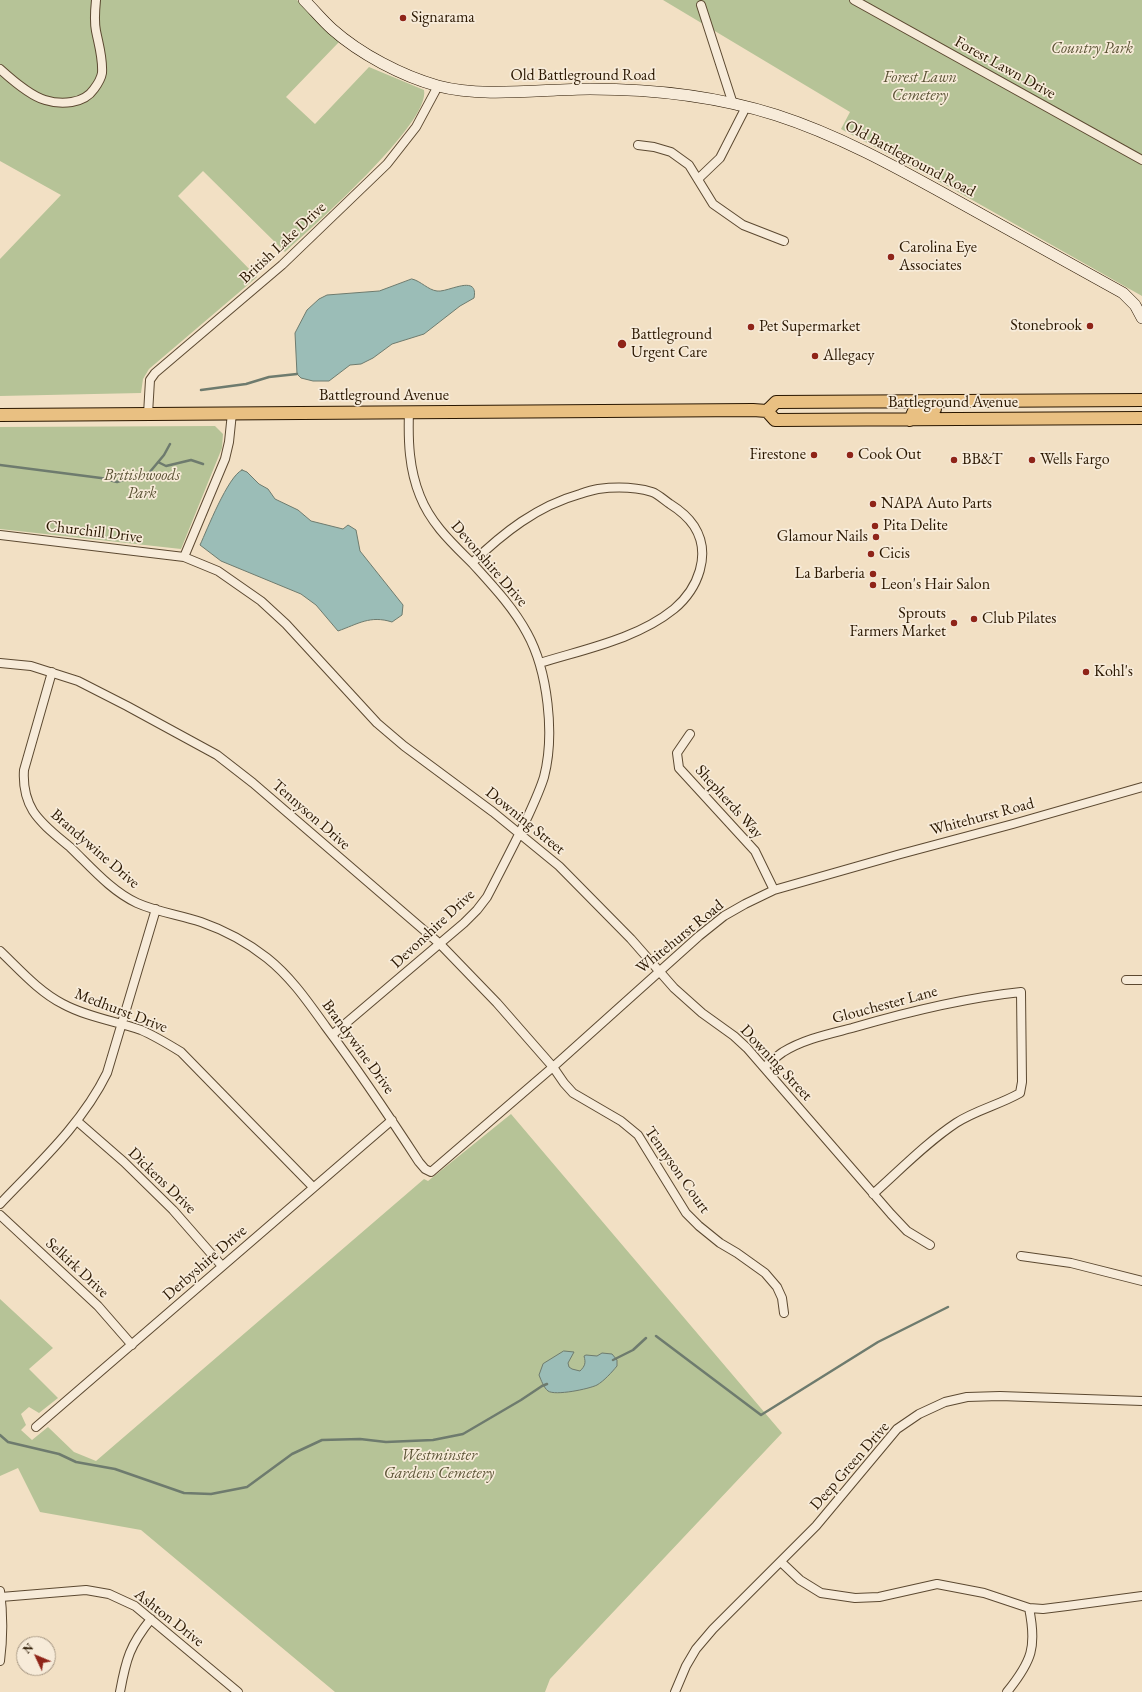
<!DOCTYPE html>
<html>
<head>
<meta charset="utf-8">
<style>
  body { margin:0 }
  #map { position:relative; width:1142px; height:1692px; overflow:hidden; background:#f2e0c4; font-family:"EB Garamond",serif }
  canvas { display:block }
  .north { position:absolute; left:16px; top:1636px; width:40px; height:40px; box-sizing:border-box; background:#f7ebd9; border:1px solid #a59682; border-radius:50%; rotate:314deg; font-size:11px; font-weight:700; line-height:16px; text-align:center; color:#2a1700 }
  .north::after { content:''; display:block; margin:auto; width:14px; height:18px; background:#8f2418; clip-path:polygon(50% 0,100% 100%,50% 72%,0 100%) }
</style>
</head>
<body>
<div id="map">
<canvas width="1142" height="1692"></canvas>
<div class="north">N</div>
</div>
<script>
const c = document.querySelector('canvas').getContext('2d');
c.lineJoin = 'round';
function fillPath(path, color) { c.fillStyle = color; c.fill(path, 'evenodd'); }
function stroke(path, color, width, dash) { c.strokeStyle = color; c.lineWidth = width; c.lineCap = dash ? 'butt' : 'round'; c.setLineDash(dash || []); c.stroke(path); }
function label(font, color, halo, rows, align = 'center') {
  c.font = font + ' "EB Garamond",serif'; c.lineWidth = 3.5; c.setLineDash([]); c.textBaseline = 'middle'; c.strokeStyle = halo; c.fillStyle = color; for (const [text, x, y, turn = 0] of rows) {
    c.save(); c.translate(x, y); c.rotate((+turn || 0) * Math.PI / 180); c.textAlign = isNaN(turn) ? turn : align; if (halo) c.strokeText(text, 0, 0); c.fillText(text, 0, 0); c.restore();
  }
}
const green = new Path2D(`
  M0,0H297L339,42L286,97L315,124L369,67L424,90C431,123 311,228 285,252L203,171L178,196L257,277L149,369L143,379L141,393L0,396V259L61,195L0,161Z
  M663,0H1142V296L951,188L841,129L850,112Z
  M215,426L223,434L222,448L181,549L0,529V427Z
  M511,1114L782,1433L550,1679L545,1692H335L141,1530L40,1512L18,1468L0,1476V1299L53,1348L29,1369L58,1398L39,1413L29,1407L21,1414L26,1425L21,1430L32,1440L48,1427L74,1452L96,1461L424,1179L428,1181Z`);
const water = new Path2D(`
  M412,279C421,281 428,290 437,291C447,293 479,273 474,298L460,306L424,334L392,344L373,358L361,364L350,365L329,381H313L301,378L297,374L295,333L307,310L319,299L327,295L379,291Z
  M242,470L247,472L259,484L268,489L275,499L298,510L311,521L343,529L348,525L356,530L360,551L403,605L402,615L392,622C370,615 358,624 338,631L316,605L301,594L221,561L200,545C207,530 228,476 242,470Z
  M564,1351L574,1352L568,1363L569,1367L572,1369L580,1371C585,1366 586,1363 584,1356L586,1355L597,1356L602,1353L612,1354L617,1360V1366C612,1372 604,1381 597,1385C589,1389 555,1396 548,1391C544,1388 541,1380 539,1375L543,1364Z`);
const stream = new Path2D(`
  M201,390L246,384L269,377L297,374
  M158,462L166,466L191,460L203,464
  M0,465L101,478L117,482L132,477L149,473L164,455L170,444
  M656,1336L761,1415L878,1342L948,1307
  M613,1360L633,1350L646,1338
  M0,1435L8,1442L59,1454L76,1462L115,1469L184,1493L211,1494L247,1487L292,1454L322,1440L360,1439L386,1442L433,1440L463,1434L521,1400L542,1386L547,1384`);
const street = new Path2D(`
  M854,0L1142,160
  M701,5L733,104
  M0,69C11,79 31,96 45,100C61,105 84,104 94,89C97,85 101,79 102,73C103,58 99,46 96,31C94,21 95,10 96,0
  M638,145L654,147L671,152L689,165L713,204L743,225L784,241
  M698,179L720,158L746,107
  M148,414L150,380L155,373L282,265L387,164L416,127L438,86
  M0,535L184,557L218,571L261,601L286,624L377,723L404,746L493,812L559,866L631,939L674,988L702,1013L734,1036L747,1048L891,1214L907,1231L930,1245
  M184,557L225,459L229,442L232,413
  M472,563C503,533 537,506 580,494C586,492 592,490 598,489C614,487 635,487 652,492C658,494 664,500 670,504C678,509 688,517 694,526C712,554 698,589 674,609C637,639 585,649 540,663
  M0,663L31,666L78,681L127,706L217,755L253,783L440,944L497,1003L553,1067L564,1083L573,1093L621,1121L638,1135L686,1213L699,1226L720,1243L737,1253L765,1273L777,1287L782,1298L784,1313
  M52,672L24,770C23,785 25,798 33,811C42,825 57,836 70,847C90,866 111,891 137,903C157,912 180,915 201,922C224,930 248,943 267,958C291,977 308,1002 326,1027C359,1071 389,1116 419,1162L425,1169L431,1172L553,1067L699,936L724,916L745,904L774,890L897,855L1013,824L1142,787
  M690,734L677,753L679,768L755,851L774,890
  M0,951C19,969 39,992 63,1004C87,1017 115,1021 141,1030C155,1036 168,1044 181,1052L313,1187
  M1126,980H1142
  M332,1035L464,923L477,910L487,897C501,870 515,843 528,816C534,803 540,790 544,777C555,735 548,671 527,633C513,607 492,585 473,564C452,543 431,524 420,496C409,469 408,441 409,412
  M764,1067C771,1062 777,1056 783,1052C804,1039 829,1034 852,1028C907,1012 963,998 1021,992L1022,1082L1020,1093C999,1105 976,1110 956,1123C926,1143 900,1170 873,1194
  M77,1121L124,1162L173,1210L222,1266
  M0,1204C39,1163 82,1124 107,1073L156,909
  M0,1215L98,1306L132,1345
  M1021,1256L1071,1263L1142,1281
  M36,1427L392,1120
  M781,1562L800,1580L821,1593L855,1598L879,1597L937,1584L984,1593L1029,1608L1043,1609L1067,1606L1142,1596
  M0,1591C3,1614 3,1638 0,1661
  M1,1597L86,1590L109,1594L135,1606L238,1692
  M120,1692C126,1659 130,1645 151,1619
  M675,1692L686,1666L696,1649L713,1629L816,1526L897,1429L919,1414L945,1402L967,1397L1000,1396L1142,1401
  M1007,1692C1032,1661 1037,1647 1029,1608`);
const secondary = new Path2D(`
  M304,0C314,10 322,20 332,29C360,54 402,76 438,86C483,98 543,89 590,89C653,89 716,96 776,115C838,135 894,166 950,197C1008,229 1065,261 1123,293L1135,305L1142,318`);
const primary = new Path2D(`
  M767,411L776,402L1142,400
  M0,415L753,410L767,411L775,420L1142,418
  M910,420L914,411L919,409H935`);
const markers = [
  [403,18,4,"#8f2418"],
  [891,257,4,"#8f2418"],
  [1090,326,4,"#8f2418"],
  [751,327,4,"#8f2418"],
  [622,344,5,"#8f2418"],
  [815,356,4,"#8f2418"],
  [814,455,4,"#8f2418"],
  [850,455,4,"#8f2418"],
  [954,460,4,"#8f2418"],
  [1032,460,4,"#8f2418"],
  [873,504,4,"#8f2418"],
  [875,526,4,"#8f2418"],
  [876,537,4,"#8f2418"],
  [871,554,4,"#8f2418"],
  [873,574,4,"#8f2418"],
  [873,585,4,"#8f2418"],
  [974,619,4,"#8f2418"],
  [954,623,4,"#8f2418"],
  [1086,672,4,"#8f2418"]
];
const poiNames = [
  ["Signarama",411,18],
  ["Carolina Eye",899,248],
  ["Associates",899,266],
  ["Stonebrook",1082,326,"right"],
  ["Pet Supermarket",759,327],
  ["Battleground",631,335],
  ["Urgent Care",631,353],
  ["Allegacy",823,356],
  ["Firestone",806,455,"right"],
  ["Cook Out",858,455],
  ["BB&T",962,460],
  ["Wells Fargo",1040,460],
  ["NAPA Auto Parts",881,504],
  ["Pita Delite",883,526],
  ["Glamour Nails",868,537,"right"],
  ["Cicis",879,554],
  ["La Barberia",865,574,"right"],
  ["Leon's Hair Salon",881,585],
  ["Sprouts",946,614,"right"],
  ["Farmers Market",946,632,"right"],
  ["Club Pilates",982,619],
  ["Kohl's",1094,672]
];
const parkNames = [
  ["Country Park",1092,49],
  ["Forest Lawn",920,78],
  ["Cemetery",920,96],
  ["Britishwoods",142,476],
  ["Park",142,494],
  ["Westminster",439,1456],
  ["Gardens Cemetery",439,1474]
];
const streetNames = [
  ["Forest Lawn Drive",1005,68,29],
  ["Old Battleground Road",583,76],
  ["Old Battleground Road",910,159,28],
  ["British Lake Drive",283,243,-43],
  ["Battleground Avenue",384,396],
  ["Battleground Avenue",953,403],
  ["Churchill Drive",94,532,7],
  ["Devonshire Drive",489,564,49],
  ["Shepherds Way",729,802,48],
  ["Tennyson Drive",311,815,41],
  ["Whitehurst Road",982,817,-15],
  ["Downing Street",525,821,39],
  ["Brandywine Drive",95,849,41],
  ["Devonshire Drive",433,929,-43],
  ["Whitehurst Road",680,937,-39],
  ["Glouchester Lane",885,1005,-15],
  ["Medhurst Drive",121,1011,21],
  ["Brandywine Drive",358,1047,54],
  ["Downing Street",776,1063,47],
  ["Tennyson Court",677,1170,55],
  ["Dickens Drive",162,1181,44],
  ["Derbyshire Drive",205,1263,-41],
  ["Selkirk Drive",77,1268,43],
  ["Deep Green Drive",850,1466,-49],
  ["Ashton Drive",169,1618,38]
];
fillPath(green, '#b6c397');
fillPath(water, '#9bbdb7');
stroke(water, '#6e7b6e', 1);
stroke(stream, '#6e7b6e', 2.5);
stroke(street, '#5c4931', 10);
stroke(secondary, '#2a1700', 12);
stroke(primary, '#2a1700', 14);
stroke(street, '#f7ebd9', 8);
stroke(secondary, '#f7ebd9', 11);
stroke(primary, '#e9c082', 12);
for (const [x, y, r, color] of markers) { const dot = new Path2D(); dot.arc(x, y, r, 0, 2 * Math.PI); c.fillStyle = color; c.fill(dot); stroke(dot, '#f7ebd9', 1.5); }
label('16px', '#2a1700', '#f7ebd9', poiNames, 'left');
label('italic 16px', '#5b5335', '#f7ebd9', parkNames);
label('16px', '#2a1700', '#f7ebd9', streetNames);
</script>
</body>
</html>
